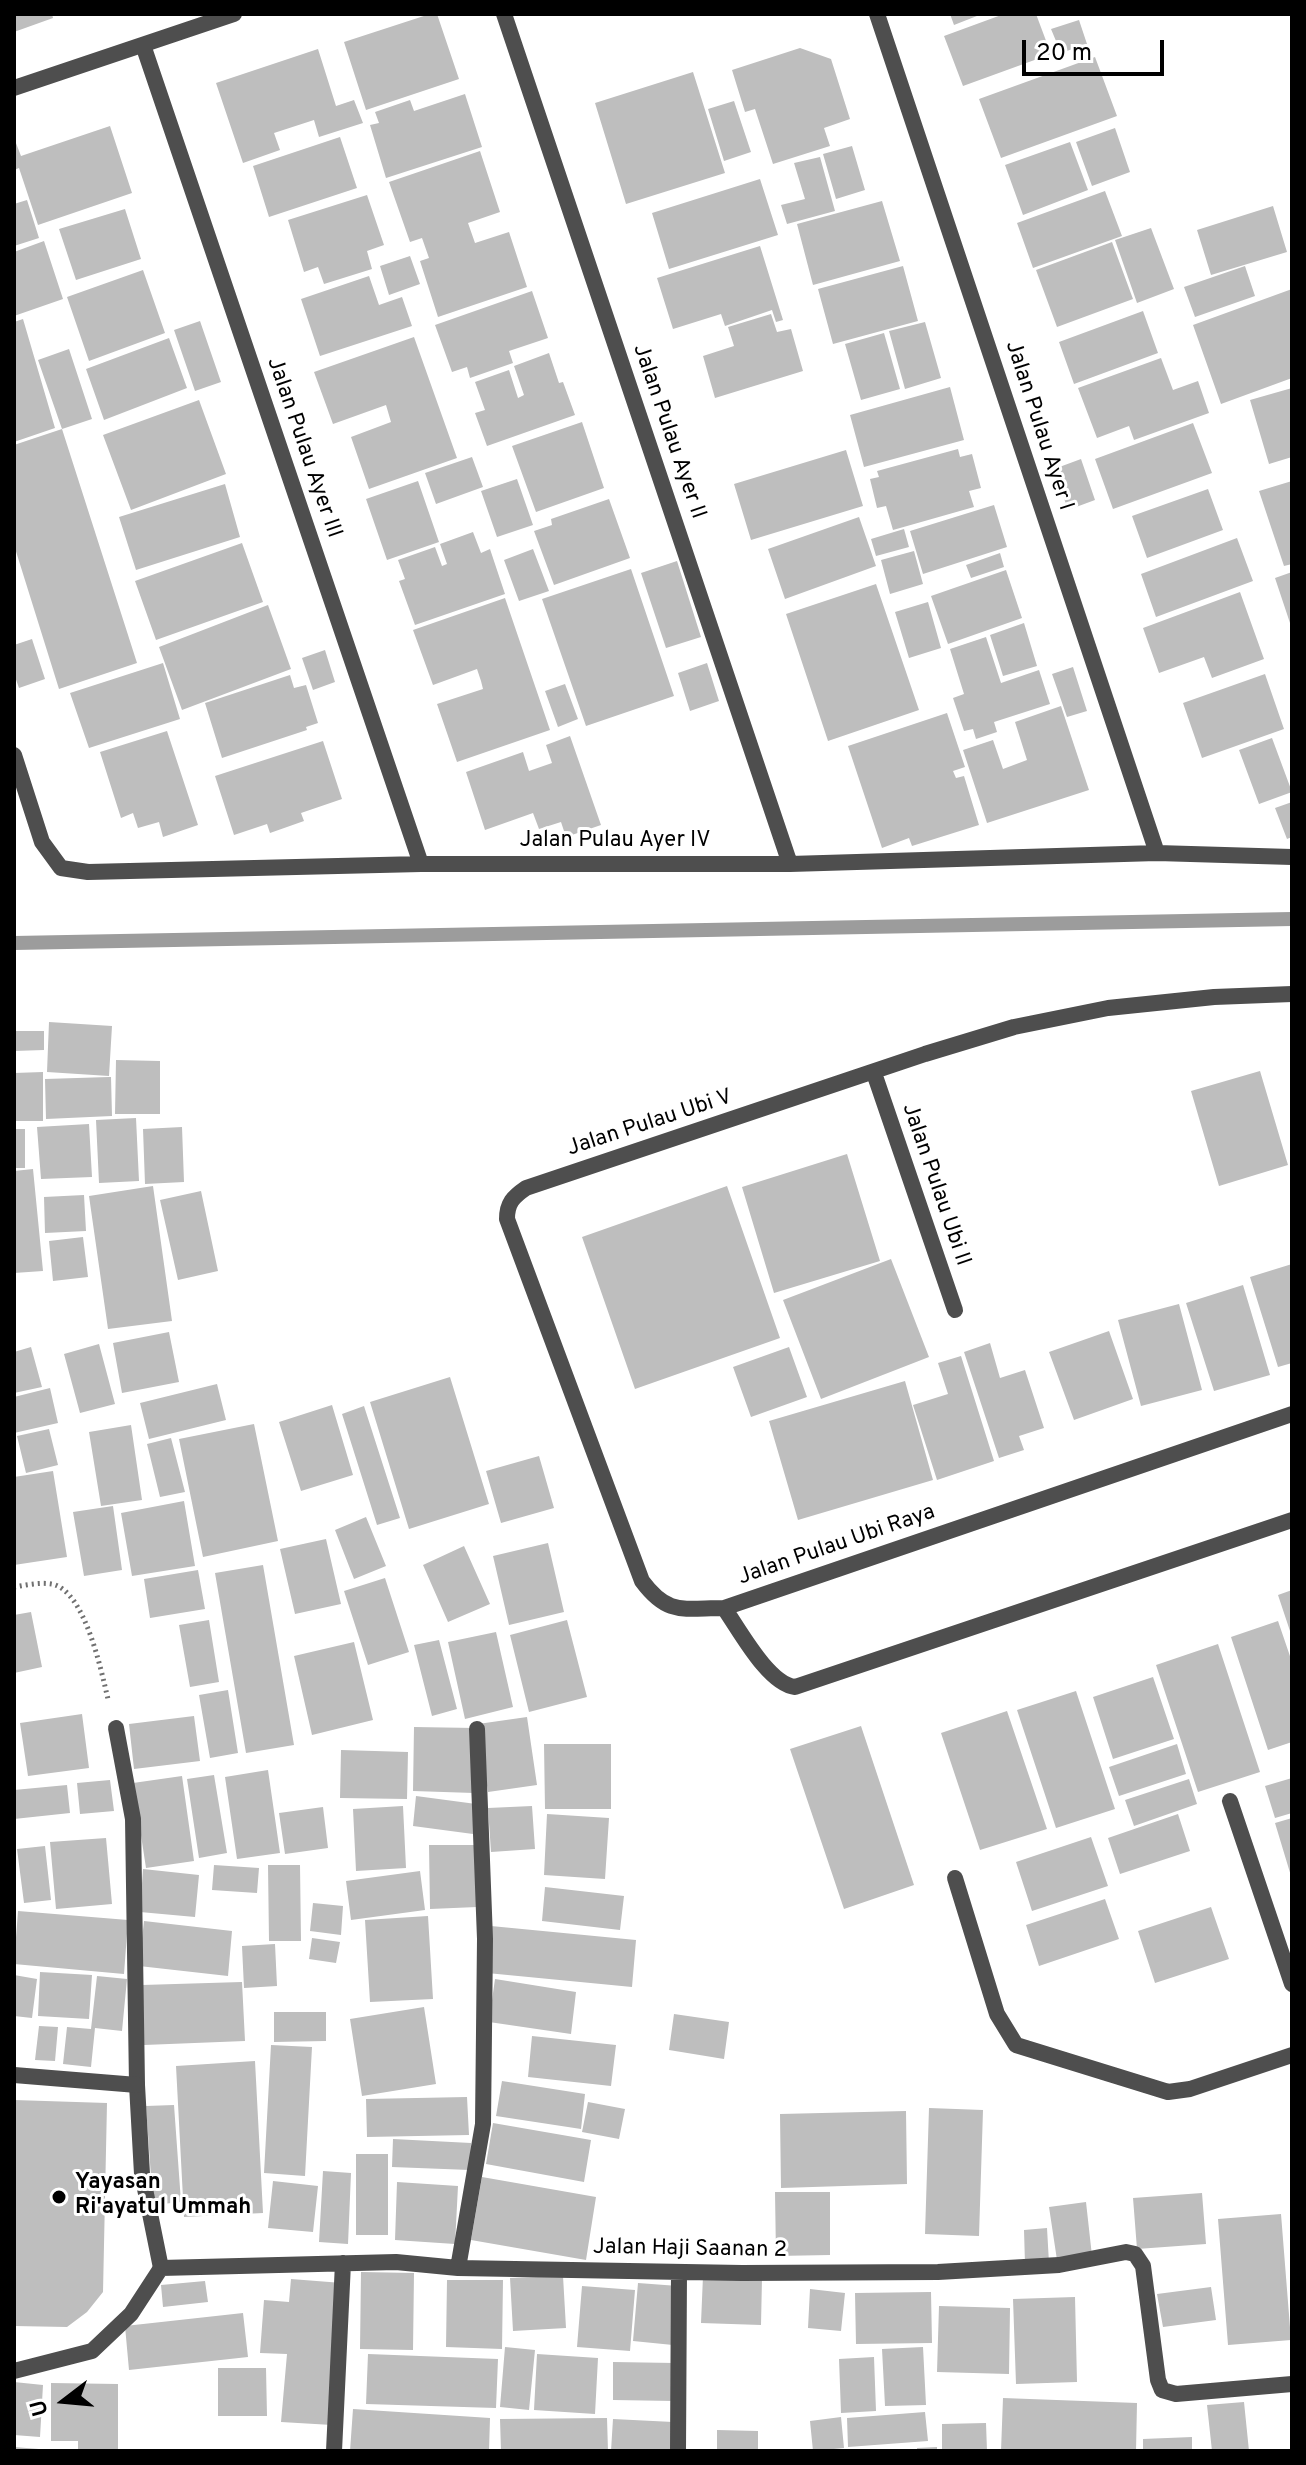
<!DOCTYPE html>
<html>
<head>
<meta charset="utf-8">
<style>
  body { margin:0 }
  #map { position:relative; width:1306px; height:2465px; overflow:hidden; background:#fff; font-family:Overpass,sans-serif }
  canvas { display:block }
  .frame { position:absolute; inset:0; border:16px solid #000; pointer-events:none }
  .north { position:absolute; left:24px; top:2361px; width:80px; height:80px; -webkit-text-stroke:6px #fff; paint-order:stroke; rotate:254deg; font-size:22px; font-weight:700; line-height:32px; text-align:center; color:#000 }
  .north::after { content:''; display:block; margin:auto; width:28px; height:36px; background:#000; clip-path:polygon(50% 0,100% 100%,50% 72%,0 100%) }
  .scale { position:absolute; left:1022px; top:40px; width:142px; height:36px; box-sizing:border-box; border:4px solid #000; border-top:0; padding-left:10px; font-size:24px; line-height:28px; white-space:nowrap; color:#000; -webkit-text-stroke:6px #fff; paint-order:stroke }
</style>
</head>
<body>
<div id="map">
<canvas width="1306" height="2465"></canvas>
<div class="frame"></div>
<div class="north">U</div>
<div class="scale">20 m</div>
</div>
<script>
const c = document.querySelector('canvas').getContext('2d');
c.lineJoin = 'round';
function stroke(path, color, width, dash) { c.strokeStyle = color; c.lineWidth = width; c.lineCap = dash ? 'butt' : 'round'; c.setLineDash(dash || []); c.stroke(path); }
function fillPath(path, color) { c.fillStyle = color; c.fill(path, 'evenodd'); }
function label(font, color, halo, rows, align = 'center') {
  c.font = font + ' Overpass,sans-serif'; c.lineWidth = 6; c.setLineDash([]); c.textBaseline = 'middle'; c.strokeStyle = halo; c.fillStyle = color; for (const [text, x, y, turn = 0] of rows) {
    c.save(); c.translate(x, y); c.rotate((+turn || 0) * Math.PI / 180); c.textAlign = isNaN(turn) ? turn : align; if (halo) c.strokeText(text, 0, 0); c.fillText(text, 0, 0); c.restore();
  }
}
const stream = new Path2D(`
  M14,943L1292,919`);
const building = new Path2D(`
  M14,14H52L53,18L14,32Z
  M430,14H437L459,79L366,110L344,42Z
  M950,14H982L954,25Z
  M1004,14H1036L1051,54L963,86L944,36Z
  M1079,20L1087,44L1061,53L1051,29Z
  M800,48L831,59L850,119L824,128L830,146L773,164L755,109L745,112L732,70Z
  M318,49L336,106L354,100L363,123L319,137L314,120L274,133L280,150L243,163L216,83Z
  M1095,57L1117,116L1001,158L979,99Z
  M693,72L725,173L626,204L595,103Z
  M465,94L482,147L386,178L370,125L379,123L375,112L410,100L414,111Z
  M734,101L751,152L724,161L708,109Z
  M110,126L132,193L38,225L19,168L14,170V138L21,156Z
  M1115,128L1130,172L1092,186L1076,142Z
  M340,137L357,188L269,217L253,166Z
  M1070,142L1088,190L1023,215L1005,165Z
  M852,146L865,190L836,199L823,154Z
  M480,151L500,212L468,223L475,243L509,232L527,287L438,317L420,261L429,258L422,238L410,242L389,182Z
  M820,157L835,211L787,224L781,205L805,199L794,163Z
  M760,179L778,235L669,269L652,213Z
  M1105,191L1122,236L1033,268L1017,223Z
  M367,195L384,245L367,251L372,269L324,284L318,267L304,272L288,220Z
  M27,200L39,238L14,246V204Z
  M882,201L900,261L813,285L797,224Z
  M1273,206L1287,252L1211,275L1197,230Z
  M125,209L141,259L76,280L59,229Z
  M1151,228L1174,289L1137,303L1115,240Z
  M44,241L63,299L14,316V252Z
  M1112,242L1133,299L1057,327L1036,270Z
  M760,246L783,320L776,322L772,310L725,326L721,314L673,329L657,278Z
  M410,256L420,284L389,295L380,266Z
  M903,266L918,321L833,344L818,289Z
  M1245,266L1255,296L1195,317L1184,287Z
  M143,270L165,333L89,361L67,297Z
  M369,276L379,305L402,297L412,326L320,356L301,299Z
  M1292,289V378L1221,404L1193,325Z
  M532,291L548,338L509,351L513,363L470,378L467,367L452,372L435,325Z
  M1143,311L1158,353L1074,384L1059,342Z
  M771,314L777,332L791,329L803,371L715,398L703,356L734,346L728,327Z
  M23,319L55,428L14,442V322Z
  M200,321L221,382L195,391L174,330Z
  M925,322L941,378L905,389L889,331Z
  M884,333L900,389L861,400L845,344Z
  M414,337L457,458L369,489L351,437L391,422L386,405L333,424L314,372Z
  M169,338L187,388L104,420L86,369Z
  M69,349L92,419L62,429L38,360Z
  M549,353L559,383L563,382L575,415L487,446L475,413L485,410L475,382L509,370L518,398L524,395L514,366Z
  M1161,358L1173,390L1198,381L1209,413L1134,440L1129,426L1097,438L1078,388Z
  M950,387L964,440L864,467L850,415Z
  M1292,388V457L1269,464L1250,400Z
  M199,400L226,474L131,510L103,435Z
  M582,422L604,488L536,512L512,446Z
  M1193,423L1212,473L1113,509L1095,459Z
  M62,429L137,663L59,689L14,545V445Z
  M958,449L960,457L972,454L981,488L969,491L974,507L893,530L886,506L877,508L870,479L879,477L877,471Z
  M846,450L863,506L751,540L734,484Z
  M472,457L483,487L436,504L425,473Z
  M1081,459L1095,500L1068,510L1054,469Z
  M517,479L533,525L497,537L481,491Z
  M418,481L439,542L387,560L366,499Z
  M1292,481V564L1284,566L1259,491Z
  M225,484L240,537L136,570L119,517Z
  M1208,489L1223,530L1147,558L1132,516Z
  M609,499L630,558L554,585L534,531L552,525L551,519Z
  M994,505L1007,547L923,574L910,531Z
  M859,517L876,566L785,599L768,549Z
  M904,529L909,547L876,556L871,539Z
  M473,532L481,553L490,549L505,594L415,625L399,581L405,579L398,560L435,547L442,566L447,564L440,544Z
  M1237,538L1253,581L1156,617L1141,574Z
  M242,543L263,602L156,640L135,581Z
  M533,549L549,591L519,601L504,560Z
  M914,551L923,584L890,594L881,560Z
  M1000,553L1004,567L971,578L966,565Z
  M677,561L701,637L666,648L641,573Z
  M631,569L674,696L586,726L542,599Z
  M1006,570L1022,618L948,644L931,596Z
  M1292,572V626H1291L1275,578Z
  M876,584L919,710L828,741L786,614Z
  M1240,592L1264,659L1212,678L1204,657L1159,673L1143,628Z
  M505,598L550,730L457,762L437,704L483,689L481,681L477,669L433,685L413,630Z
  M928,602L941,648L909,658L895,612Z
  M268,605L291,669L182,710L159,647Z
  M1024,623L1037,666L1003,676L990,635Z
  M986,637L1001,683L1039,670L1050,704L994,722L997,732L976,739L973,729L964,731L953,698L964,694L950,649Z
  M32,639L45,679L19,688L14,674V645Z
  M325,650L335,682L313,690L302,658Z
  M163,663L180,719L89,748L70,693Z
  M707,663L719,701L690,711L678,673Z
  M1073,667L1087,711L1067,717L1052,674Z
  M1265,674L1284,729L1202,758L1183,703Z
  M290,675L294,688L306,685L318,723L306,727L307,730L222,758L205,703Z
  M565,684L578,719L558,727L545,691Z
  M1061,706L1089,790L987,823L963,750L993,740L1003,769L1027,760L1015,722Z
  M947,713L965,767L953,771L956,778L964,776L979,825L912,846L909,838L882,848L848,746Z
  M167,731L198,825L163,837L159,822L138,828L133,813L121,818L100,752Z
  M570,736L601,825L566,837L561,822L539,829L533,813L485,830L466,772L523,752L529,771L552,763L546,745Z
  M1272,738L1292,792L1259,804L1239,750Z
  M323,741L342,799L301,813L304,821L270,833L267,824L234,835L215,776Z
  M1292,802V837L1287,839L1275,808Z
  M49,1022L112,1026L109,1076L47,1072Z
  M14,1031H44V1050L14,1051Z
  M116,1060L160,1061V1114H115Z
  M1260,1071L1288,1165L1219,1186L1191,1091Z
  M43,1072V1121H14V1073Z
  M109,1077H111L112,1116L46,1119L45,1079Z
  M136,1118L139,1181L99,1183L96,1120Z
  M89,1124L92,1177L41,1179L37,1127Z
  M182,1127L184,1182L145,1184L143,1129Z
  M14,1129H25V1168H14Z
  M847,1154L880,1261L774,1293L742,1187Z
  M33,1169L43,1271L14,1273V1171Z
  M153,1186L172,1321L108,1329L89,1196Z
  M727,1186L780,1338L635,1389L582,1237Z
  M201,1191L218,1271L178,1280L160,1200Z
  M84,1195L86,1231L45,1233L44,1197Z
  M83,1237L88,1277L53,1281L49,1241Z
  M891,1259L929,1357L821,1399L783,1300Z
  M1292,1264V1363L1278,1367L1250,1277Z
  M1243,1285L1270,1375L1214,1391L1186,1303Z
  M1179,1304L1202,1390L1141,1406L1118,1320Z
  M1109,1331L1133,1399L1074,1420L1049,1352Z
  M169,1332L179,1382L122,1393L113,1343Z
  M990,1343L1000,1378L1025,1370L1044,1428L1019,1436L1024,1450L999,1458L964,1352Z
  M99,1344L115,1404L80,1413L64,1354Z
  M31,1347L42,1387L14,1393V1352Z
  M789,1347L807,1397L751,1417L733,1367Z
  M961,1356L994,1461L937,1480L913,1405L948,1394L938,1363Z
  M450,1377L489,1504L409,1529L370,1402Z
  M905,1381L933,1480L798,1520L769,1421Z
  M217,1384L226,1420L149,1439L140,1403Z
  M50,1388L58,1423L14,1433V1397Z
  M332,1405L353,1475L301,1491L279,1422Z
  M364,1406L400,1518L377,1525L342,1414Z
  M254,1424L278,1541L203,1557L179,1439Z
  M131,1425L142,1500L101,1506L89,1432Z
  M49,1429L58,1465L26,1473L17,1436Z
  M171,1438L185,1492L160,1497L147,1444Z
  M539,1456L554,1508L501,1523L486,1471Z
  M53,1471L67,1557L14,1565V1477Z
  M184,1501L195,1566L132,1576L121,1513Z
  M113,1506L122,1570L84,1576L73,1512Z
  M366,1517L386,1566L354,1579L335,1530Z
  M326,1539L341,1604L295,1614L280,1549Z
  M548,1543L564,1612L509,1625L493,1556Z
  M464,1546L490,1604L448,1622L423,1565Z
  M263,1565L294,1745L246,1753L215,1573Z
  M198,1570L205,1609L150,1618L144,1579Z
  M385,1578L409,1652L368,1665L344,1591Z
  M1292,1590V1634H1291L1278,1595Z
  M31,1612L42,1667L14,1673V1615Z
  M209,1620L219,1682L190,1687L179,1625Z
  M567,1620L587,1697L529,1712L510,1635Z
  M1278,1621L1292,1662V1742L1268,1750L1231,1637Z
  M496,1632L513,1707L465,1719L448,1642Z
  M439,1640L457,1709L432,1716L414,1645Z
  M354,1642L373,1720L312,1735L294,1656Z
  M1218,1644L1260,1772L1198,1792L1156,1665Z
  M1153,1677L1174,1739L1113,1759L1093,1697Z
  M228,1690L238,1753L210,1758L199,1695Z
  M1076,1691L1115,1809L1056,1828L1017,1710Z
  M1007,1711L1047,1829L980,1850L941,1733Z
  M82,1714L89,1768L28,1776L20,1723Z
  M194,1716L200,1761L134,1769L129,1724Z
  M527,1717L537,1785L488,1792L478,1724Z
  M861,1726L914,1885L844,1909L790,1749Z
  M414,1727L475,1728L474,1793L413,1791Z
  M544,1744H611V1809H545Z
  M1177,1744L1186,1774L1119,1796L1109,1767Z
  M341,1750L408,1752L407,1799L340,1798Z
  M268,1770L280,1853L237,1859L225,1777Z
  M214,1775L227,1853L199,1858L187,1779Z
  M182,1776L194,1861L146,1868L133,1783Z
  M1292,1778V1813L1275,1818L1265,1786Z
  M1189,1779L1197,1804L1134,1826L1125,1800Z
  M110,1780L114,1811L80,1814L77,1783Z
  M67,1785L70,1813L14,1819V1790Z
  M416,1796L476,1804L473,1834L413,1826Z
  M403,1806L406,1868L356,1871L353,1809Z
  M532,1806L535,1849L491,1852L488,1808Z
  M323,1807L328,1848L285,1854L279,1813Z
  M547,1814L609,1818L605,1879L544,1875Z
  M1178,1814L1190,1851L1120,1874L1108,1838Z
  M1292,1818V1876H1291L1275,1823Z
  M1091,1837L1108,1886L1032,1911L1016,1862Z
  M106,1838L112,1904L56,1909L50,1842Z
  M429,1845H476L477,1907L430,1909Z
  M45,1846L51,1900L24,1903L17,1849Z
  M214,1865L259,1868L257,1893L212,1890Z
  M268,1865H300L301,1941H269Z
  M143,1869L199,1875L195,1917L140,1912Z
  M420,1871L425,1910L351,1920L346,1881Z
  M545,1887L624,1896L620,1930L542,1921Z
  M1105,1899L1119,1939L1039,1966L1026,1925Z
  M313,1903L343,1906L341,1935L310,1931Z
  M1211,1907L1229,1959L1155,1983L1138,1931Z
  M18,1911L128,1920L124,1974L14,1964Z
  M428,1916L433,1999L370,2002L365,1920Z
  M144,1921L232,1931L228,1976L139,1966Z
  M491,1926L636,1940L632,1987L487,1973Z
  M312,1938L340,1942L336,1963L309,1959Z
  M275,1944L277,1986L244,1988L242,1946Z
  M40,1972L92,1975L89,2019L38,2016Z
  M14,1975L37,1979L32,2018L14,2016Z
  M97,1976L127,1979L122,2031L95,2028L91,2067L63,2064L67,2027L91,2029Z
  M495,1979L576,1992L571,2034L489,2022Z
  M242,1982L245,2041L144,2045L142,1985Z
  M424,2007L436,2084L362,2096L350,2019Z
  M274,2012H326V2041L274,2042Z
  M674,2014L729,2022L724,2059L669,2050Z
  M39,2026L58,2027L55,2061L35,2060Z
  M532,2036L616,2045L611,2086L528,2077Z
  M271,2045L312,2047L305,2176L264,2173Z
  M255,2061L263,2213L184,2217L176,2066Z
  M502,2081L585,2094L581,2129L496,2116Z
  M467,2097L469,2135L367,2137L366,2099Z
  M14,2100L107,2103L103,2292L87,2312L67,2327L14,2326Z
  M588,2102L625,2109L619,2139L582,2132Z
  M174,2105L181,2202L153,2205L146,2106Z
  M929,2108L983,2110L979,2236L925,2234Z
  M906,2111L907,2184L781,2188L780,2114Z
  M493,2123L591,2140L584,2182L486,2164Z
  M393,2139L471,2143L470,2170L392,2167Z
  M356,2154H388V2235H356Z
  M323,2171L351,2173L348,2244L319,2242Z
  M482,2177L596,2197L586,2260L471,2240Z
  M273,2181L318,2186L313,2232L268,2228Z
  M397,2182L458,2186L455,2244L395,2240Z
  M775,2192H830V2255L776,2256Z
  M1202,2193L1206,2244L1137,2249L1133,2198Z
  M1086,2202L1092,2256L1057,2260L1049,2207Z
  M1281,2214L1291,2340L1228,2345L1218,2219Z
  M1047,2228L1049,2263L1025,2264L1024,2230Z
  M361,2272L414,2273L413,2350L360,2349Z
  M563,2276L566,2328L513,2331L510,2278Z
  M703,2276L762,2278L761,2325L701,2323Z
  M291,2279L342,2283L332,2425L281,2422L287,2354L260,2353L264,2300L289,2302Z
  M447,2280H503L502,2349L446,2347Z
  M205,2281L208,2302L163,2307L161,2285Z
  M638,2283L678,2286L673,2345L633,2341Z
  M582,2286L635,2290L630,2351L577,2347Z
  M1211,2287L1216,2320L1163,2327L1157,2294Z
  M810,2289L845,2293L841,2331L808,2328Z
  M931,2292L932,2343L856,2344L855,2293Z
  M1075,2297L1077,2382L1016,2384L1013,2299Z
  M939,2306L1010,2308L1009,2374L937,2372Z
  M243,2313L248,2357L129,2370L125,2326Z
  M505,2347L535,2350L529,2410L500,2407Z
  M923,2347L926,2405L885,2406L882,2349Z
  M368,2354L498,2359L496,2408L366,2404Z
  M537,2354L598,2358L595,2414L534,2410Z
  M874,2357L876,2411L841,2413L839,2359Z
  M613,2362L675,2363L674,2401L613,2400Z
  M218,2368H266L267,2416H218Z
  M14,2382L43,2385L40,2437L14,2435Z
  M51,2383L118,2384V2451H78V2441H51Z
  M1003,2398L1137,2403L1136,2451H1001Z
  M1244,2402L1249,2451H1212L1207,2405Z
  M353,2409L490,2418L489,2451H350Z
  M925,2412L928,2441L848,2447L847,2418Z
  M841,2417L844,2448L813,2451L810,2421Z
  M607,2418L608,2451H501L500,2419Z
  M613,2419L673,2422L672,2451H611Z
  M986,2423L987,2451H942V2424Z
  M717,2430L758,2431V2451H717Z
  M1192,2437V2451H1143V2439Z
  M14,2447L39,2449V2451H14Z
  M937,2447V2451H917V2448Z`);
const path = new Path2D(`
  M14,1587C26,1585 40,1582 52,1584C85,1591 101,1670 108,1699`);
const service = new Path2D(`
  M116,1728L133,1819L137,2085L142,2174L161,2268`);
const minor = new Path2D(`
  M504,14L790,864
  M877,14L1157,853
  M143,45L421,864
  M14,88L234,14
  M14,755L42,842L61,868L88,872L421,864H790L1157,853L1292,857
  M1292,994L1214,997L1108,1008L1014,1027L925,1054L526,1188C513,1197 507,1203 507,1219L642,1581C668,1616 683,1608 724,1608L1292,1414
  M874,1073L955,1310
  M724,1608C739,1629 768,1684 795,1687L1292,1520
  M1230,1801L1292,1984
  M955,1878L997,2014L1016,2045L1168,2092L1190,2089L1292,2055
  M14,2075L137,2085
  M458,2268L483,2124L485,1939L477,1729
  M14,2371L92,2351L131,2314L161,2268L396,2262L458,2268L742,2273L938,2272L1059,2265L1126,2252L1135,2254L1143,2266L1158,2380L1162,2390L1176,2394L1292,2384
  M334,2451L343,2263
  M678,2451L679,2272`);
const markers = [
  [59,2197,8,"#000"]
];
const streetNames = [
  ["Jalan Pulau Ayer I",1038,426,72],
  ["Jalan Pulau Ayer II",668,432,71],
  ["Jalan Pulau Ayer III",303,448,71],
  ["Jalan Pulau Ayer IV",615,842],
  ["Jalan Pulau Ubi V",650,1124,-18],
  ["Jalan Pulau Ubi II",935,1185,71],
  ["Jalan Pulau Ubi Raya",837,1546,-19],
  ["Jalan Haji Saanan 2",690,2250,1]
];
const poiNames = [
  ["Yayasan",75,2184],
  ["Ri'ayatul Ummah",75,2209]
];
stroke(stream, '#9c9c9c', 14);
fillPath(building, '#bebebe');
stroke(path, '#707070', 5, [2, 4]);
stroke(service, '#4e4e4e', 16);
stroke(minor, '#4e4e4e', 16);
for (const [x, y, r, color] of markers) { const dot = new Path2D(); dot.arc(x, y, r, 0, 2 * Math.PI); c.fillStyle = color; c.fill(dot); stroke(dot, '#fff', 3); }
label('22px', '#000', '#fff', streetNames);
label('bold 22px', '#000', '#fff', poiNames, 'left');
</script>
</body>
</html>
